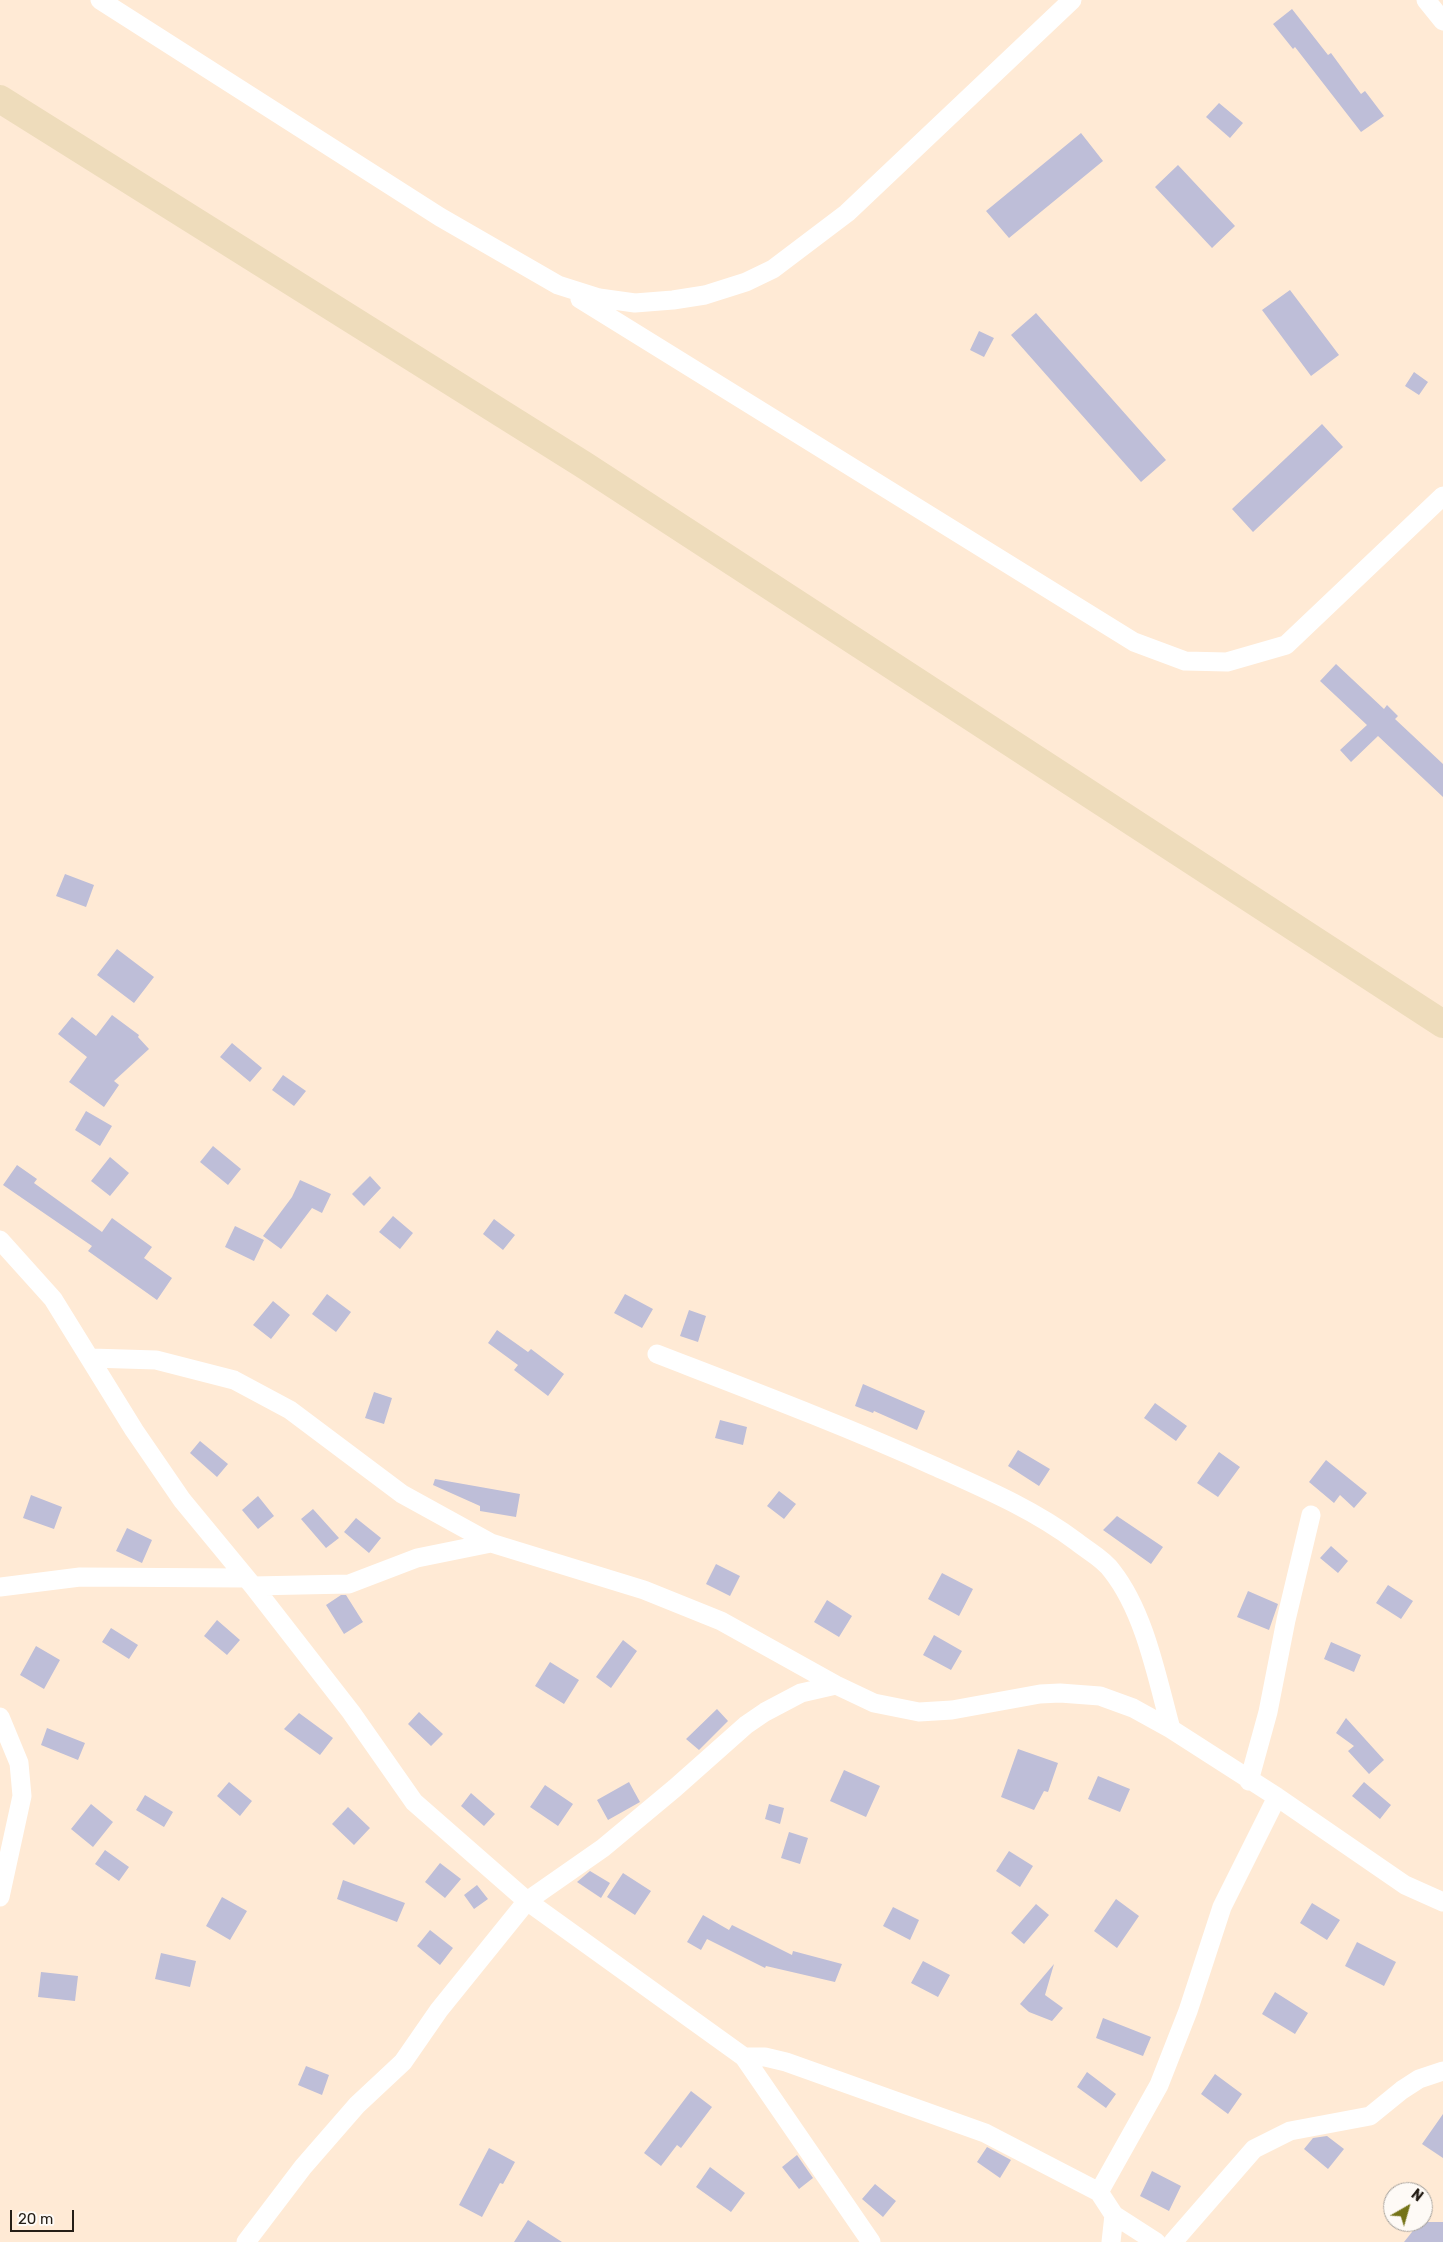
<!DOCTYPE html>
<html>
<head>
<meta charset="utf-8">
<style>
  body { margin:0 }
  #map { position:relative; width:1443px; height:2242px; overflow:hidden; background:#ffead5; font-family:Rubik,sans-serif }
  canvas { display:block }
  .north { position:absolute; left:1383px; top:2182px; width:50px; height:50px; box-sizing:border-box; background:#fefaf6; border:1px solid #a7a29c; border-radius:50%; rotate:38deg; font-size:14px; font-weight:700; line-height:20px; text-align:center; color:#251e16 }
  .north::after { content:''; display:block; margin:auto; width:18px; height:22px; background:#747318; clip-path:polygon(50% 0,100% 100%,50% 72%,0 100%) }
  .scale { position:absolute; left:10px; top:2210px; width:64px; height:22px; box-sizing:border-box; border:2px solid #251e16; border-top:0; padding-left:6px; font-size:15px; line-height:18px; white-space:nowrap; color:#251e16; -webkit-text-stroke:4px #fefaf6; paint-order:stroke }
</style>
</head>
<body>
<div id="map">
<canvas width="1443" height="2242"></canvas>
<div class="north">N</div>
<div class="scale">20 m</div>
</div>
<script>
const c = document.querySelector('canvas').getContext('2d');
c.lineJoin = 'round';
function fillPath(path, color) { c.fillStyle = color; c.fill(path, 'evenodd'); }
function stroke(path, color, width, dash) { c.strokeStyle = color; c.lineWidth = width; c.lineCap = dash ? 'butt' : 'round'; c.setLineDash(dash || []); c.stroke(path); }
const building = new Path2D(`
  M1292,9L1328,55L1331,53L1361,94L1365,91L1384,116L1361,132L1295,47L1293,49L1273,24Z
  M1219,103L1243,123L1230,138L1206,117Z
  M1081,133L1103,161L1009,238L986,211Z
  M1178,165L1235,226L1212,248L1155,187Z
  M1290,290L1339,355L1311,376L1262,310Z
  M1036,313L1166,460L1141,482L1011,335Z
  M979,331L994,338L984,357L970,350Z
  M1414,372L1428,382L1419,395L1405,386Z
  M1322,424L1343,447L1253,532L1232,509Z
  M1336,664L1384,709L1387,705L1398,716L1395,719L1443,764V797L1378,736L1351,762L1340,750L1367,725L1320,681Z
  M65,874L94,885L86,907L56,896Z
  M117,949L154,977L134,1003L97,975Z
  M112,1015L139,1035L138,1037L149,1049L114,1081L119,1085L104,1107L69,1082L87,1057L58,1034L72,1017L96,1036Z
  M232,1043L262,1068L250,1082L220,1057Z
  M283,1075L306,1091L294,1106L272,1090Z
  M86,1111L112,1126L100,1146L75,1130Z
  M213,1146L241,1169L228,1185L200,1162Z
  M110,1157L129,1173L110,1196L91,1181Z
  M17,1165L37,1179L34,1183L102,1232L112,1218L152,1247L144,1258L172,1278L157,1300L88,1251L92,1246L3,1185Z
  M370,1176L381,1188L364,1206L352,1194Z
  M300,1180L331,1194L322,1213L312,1208L281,1249L263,1236L292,1197Z
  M393,1216L413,1233L400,1249L379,1232Z
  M494,1219L515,1235L503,1250L483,1234Z
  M235,1226L264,1240L254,1261L225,1247Z
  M327,1294L351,1312L336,1332L312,1314Z
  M625,1294L653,1309L642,1328L614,1313Z
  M273,1301L290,1315L271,1339L253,1325Z
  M689,1310L706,1316L698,1342L680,1336Z
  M497,1330L528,1352L531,1349L564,1374L548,1396L514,1370L518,1365L488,1343Z
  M863,1384L925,1411L917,1430L874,1411L873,1413L855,1406Z
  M374,1392L392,1398L384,1424L365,1418Z
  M1155,1403L1187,1426L1176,1441L1144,1418Z
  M720,1420L747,1427L743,1445L715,1438Z
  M200,1441L228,1464L217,1477L190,1453Z
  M1018,1450L1050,1469L1039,1486L1008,1466Z
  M1219,1452L1240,1467L1218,1497L1197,1483Z
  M1326,1460L1367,1493L1354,1508L1340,1495L1334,1503L1309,1482Z
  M435,1479L520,1494L516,1517L480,1511V1506L433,1485Z
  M779,1491L796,1504L784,1519L767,1506Z
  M31,1495L62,1507L54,1529L23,1518Z
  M258,1496L274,1516L258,1529L242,1510Z
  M313,1509L339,1538L326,1548L301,1519Z
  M1117,1516L1163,1547L1151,1564L1103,1530Z
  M356,1518L381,1538L369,1553L344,1532Z
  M127,1528L152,1540L142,1563L116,1551Z
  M1331,1546L1348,1561L1338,1573L1320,1558Z
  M716,1564L740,1576L730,1596L706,1584Z
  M942,1573L973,1589L959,1616L928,1599Z
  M1388,1585L1413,1601L1401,1619L1376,1603Z
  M1248,1591L1278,1604L1269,1630L1237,1617Z
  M341,1595H346L363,1622L344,1634L326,1605Z
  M827,1600L852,1616L839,1637L814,1622Z
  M217,1620L240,1640L227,1655L204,1636Z
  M111,1628L138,1645L129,1659L102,1642Z
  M934,1635L962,1651L951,1670L923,1655Z
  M623,1640L637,1651L611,1688L596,1677Z
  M1331,1642L1361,1655L1354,1672L1324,1659Z
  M36,1646L60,1660L44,1689L20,1675Z
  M550,1662L579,1680L564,1704L535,1686Z
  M717,1709L728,1721L699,1750L686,1739Z
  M419,1712L443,1734L431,1746L408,1724Z
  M299,1713L333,1738L320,1755L284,1729Z
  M1346,1718L1384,1760L1369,1774L1348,1751L1354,1746L1336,1733Z
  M47,1728L85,1743L78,1760L41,1745Z
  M1018,1749L1058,1763L1048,1792L1044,1791L1034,1810L1001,1797Z
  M844,1770L880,1786L866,1817L830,1801Z
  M1098,1776L1130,1789L1120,1812L1088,1799Z
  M229,1782L252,1801L240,1816L217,1796Z
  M629,1782L640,1802L608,1820L597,1800Z
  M1364,1782L1391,1805L1380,1819L1352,1796Z
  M545,1785L573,1804L558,1826L530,1807Z
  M471,1793L495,1814L484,1826L461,1806Z
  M145,1795L173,1812L164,1827L136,1810Z
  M91,1804L113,1822L93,1847L71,1829Z
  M769,1804L784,1808L780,1824L765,1819Z
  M348,1807L370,1828L354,1845L332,1824Z
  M789,1832L808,1838L800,1864L781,1858Z
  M105,1850L129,1867L119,1881L95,1864Z
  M1009,1851L1033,1866L1020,1887L996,1871Z
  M440,1863L461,1879L445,1898L425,1882Z
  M590,1871L610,1883L601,1898L577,1882Z
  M623,1873L651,1891L635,1915L607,1897Z
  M343,1880L405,1903L397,1922L337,1899Z
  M477,1885L488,1899L474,1909L464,1895Z
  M222,1897L247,1911L230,1940L206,1926Z
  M1116,1899L1139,1916L1117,1948L1094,1931Z
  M1312,1903L1340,1920L1327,1940L1300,1923Z
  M1036,1904L1049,1915L1024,1944L1011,1933Z
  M893,1907L919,1920L910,1940L883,1926Z
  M703,1915L729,1930L732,1925L792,1955L793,1951L842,1964L835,1982L766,1966L765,1968L707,1939L701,1950L687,1942Z
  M430,1930L453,1948L440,1965L417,1946Z
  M1357,1942L1396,1962L1384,1986L1345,1966Z
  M161,1953L196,1961L190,1987L155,1979Z
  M923,1961L950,1975L938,1997L911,1983Z
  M1054,1964L1045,1995L1063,2008L1052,2021L1029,2012L1020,2004Z
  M41,1972L78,1976L75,2001L38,1997Z
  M1275,1992L1308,2013L1295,2034L1262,2014Z
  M1103,2018L1151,2037L1143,2056L1096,2038Z
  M306,2066L329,2075L322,2095L298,2085Z
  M1087,2072L1116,2094L1106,2108L1077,2087Z
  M1215,2074L1242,2094L1228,2114L1201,2094Z
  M691,2091L712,2107L681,2148L677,2145L661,2166L644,2153Z
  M1443,2114V2158L1422,2144Z
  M1327,2136L1344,2149L1328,2169L1304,2149L1313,2138Z
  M987,2147L1011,2160L1000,2178L977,2162Z
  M489,2148L515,2162L503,2184L500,2183L482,2217L459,2205Z
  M797,2155L813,2178L799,2189L782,2167Z
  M710,2167L745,2193L731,2212L696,2187Z
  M1152,2171L1181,2186L1169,2211L1140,2196Z
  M875,2184L896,2201L883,2217L862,2199Z
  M528,2220L562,2242H514Z
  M1420,2222H1443V2242H1404Z`);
const street = new Path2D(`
  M100,0L440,217L558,285L599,298L635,303L673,300L705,295L746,282L773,269L847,213L1072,0
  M1426,0L1443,21
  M580,299L1134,642L1185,661L1227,662L1286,645L1443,496
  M0,1240L53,1299L134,1430L182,1500L253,1586L351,1712L414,1802L527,1901L744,2057H765L786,2062L985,2133L1099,2192L1114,2215L1156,2242
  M657,1354C750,1390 843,1425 934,1466C983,1488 1033,1509 1077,1542C1088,1551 1104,1559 1112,1571C1145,1613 1157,1678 1171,1729
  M91,1358L156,1360L234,1380L290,1410L402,1494L491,1543L644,1590L721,1621L836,1685L874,1703L919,1712L952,1710L1040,1694L1060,1693L1100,1696L1133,1708L1171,1729L1277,1797L1405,1885L1443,1902
  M253,1586L349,1584L417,1558L491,1543
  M0,1587L80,1577L245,1578
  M0,1717L19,1763L22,1796L0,1897
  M1249,1781L1268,1712L1286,1620L1311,1515
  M744,2057L871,2242
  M1099,2192L1159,2085L1188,2011L1222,1907L1277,1797
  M246,2242L303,2167L357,2105L403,2062L439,2010L527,1901L603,1848L675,1788L746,1725L765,1712L801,1693L836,1685
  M1111,2242L1114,2215
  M1173,2242L1254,2149L1290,2131L1370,2116L1402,2090L1419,2079L1443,2071`);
const secondary = new Path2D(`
  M0,99L584,465L1443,1024`);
fillPath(building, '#bebed8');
stroke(street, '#fff', 19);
stroke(secondary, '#eedcbb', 28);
</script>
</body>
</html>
